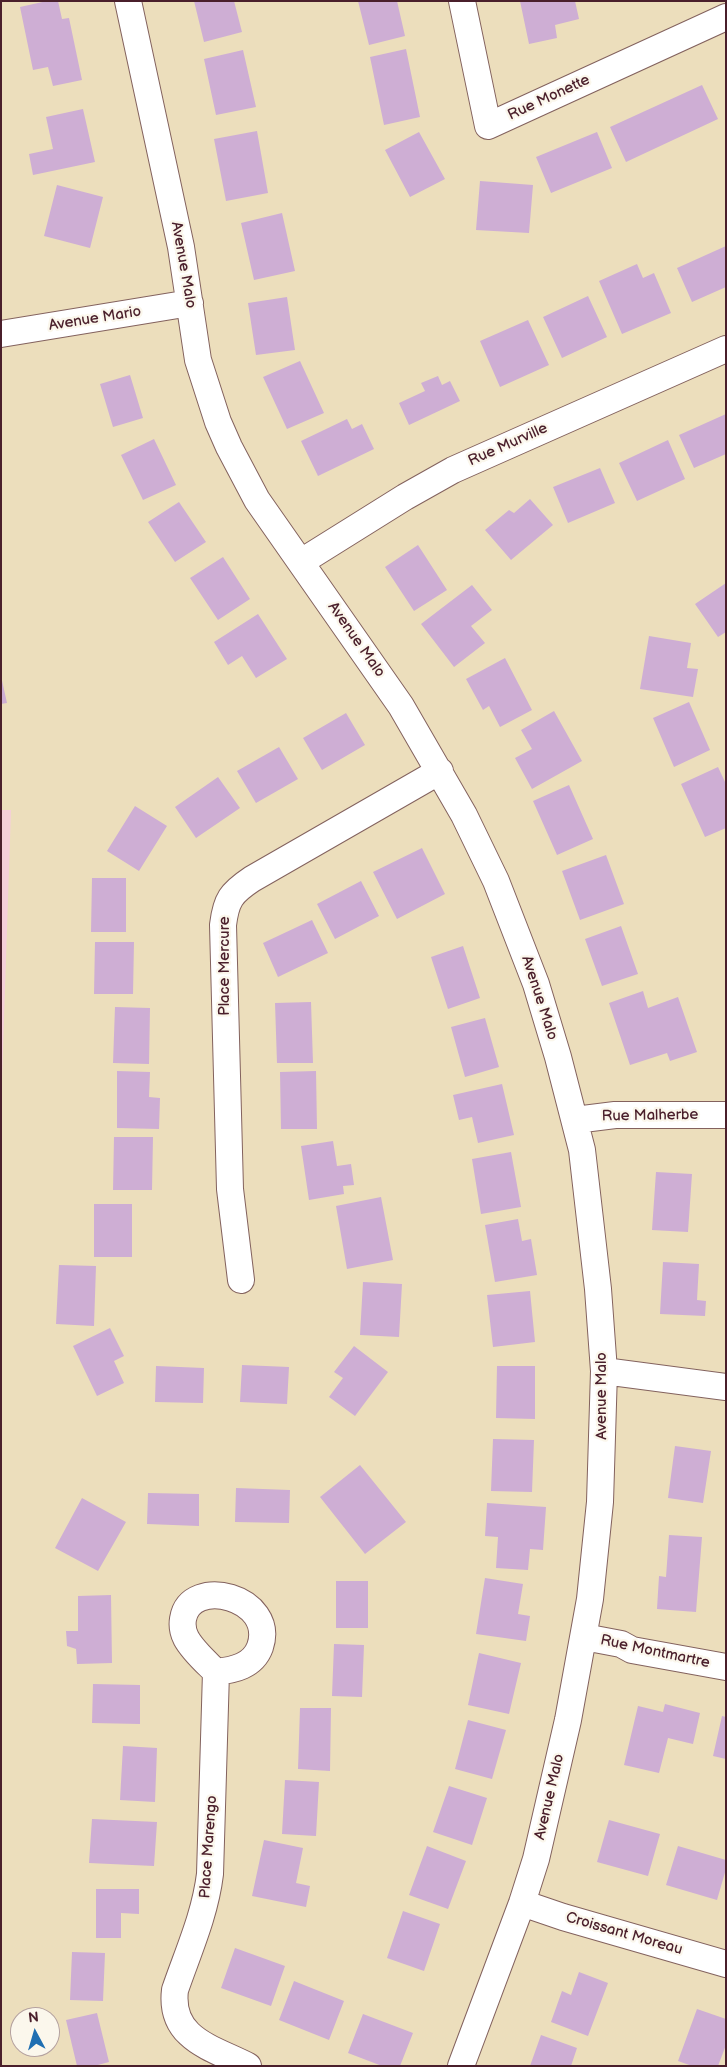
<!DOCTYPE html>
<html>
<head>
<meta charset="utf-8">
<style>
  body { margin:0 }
  #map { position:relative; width:727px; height:2067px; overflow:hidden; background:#ecdebc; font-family:"Balsamiq Sans",sans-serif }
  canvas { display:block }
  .frame { position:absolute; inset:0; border:2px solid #4a1f2b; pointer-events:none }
  .north { position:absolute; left:10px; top:2007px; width:50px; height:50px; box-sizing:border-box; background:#fbf7ec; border:1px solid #b4a19f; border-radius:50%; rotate:354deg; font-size:14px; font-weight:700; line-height:20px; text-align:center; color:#4a1f2b }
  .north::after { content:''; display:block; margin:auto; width:18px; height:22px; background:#1f6fb2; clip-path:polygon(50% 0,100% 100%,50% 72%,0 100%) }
</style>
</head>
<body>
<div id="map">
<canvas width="727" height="2067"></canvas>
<div class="frame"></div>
<div class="north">N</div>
</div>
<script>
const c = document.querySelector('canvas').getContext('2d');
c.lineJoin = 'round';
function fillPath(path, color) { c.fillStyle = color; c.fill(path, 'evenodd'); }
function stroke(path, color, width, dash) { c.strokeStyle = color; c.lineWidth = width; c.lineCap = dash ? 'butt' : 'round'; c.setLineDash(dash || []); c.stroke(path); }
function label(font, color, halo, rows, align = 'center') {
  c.font = font + ' "Balsamiq Sans",sans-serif'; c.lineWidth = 4.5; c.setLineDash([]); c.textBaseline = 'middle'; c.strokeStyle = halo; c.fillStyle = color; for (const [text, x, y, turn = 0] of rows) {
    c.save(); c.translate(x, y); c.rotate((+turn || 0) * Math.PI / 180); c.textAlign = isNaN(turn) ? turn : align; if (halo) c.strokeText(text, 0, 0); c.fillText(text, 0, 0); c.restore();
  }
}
const built = new Path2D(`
  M1,810H11L1,1109Z`);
const building = new Path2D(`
  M47,1H58L62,19L69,18L82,80L53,86L48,67L33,70L20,7Z
  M194,1H234L242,32L204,42Z
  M358,1H397L405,36L369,45Z
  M520,1H575L579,19L555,25L557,38L529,44Z
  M406,49L420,117L384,125L370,57Z
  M243,50L256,107L216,115L204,59Z
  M702,85L718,119L626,162L610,127Z
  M83,109L95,162L33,175L29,154L53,149L46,117Z
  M257,131L268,193L226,201L214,139Z
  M419,132L445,179L410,197L385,150Z
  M597,132L612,168L551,193L536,157Z
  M480,181L533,185L529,233L476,230Z
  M57,185L103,197L90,248L44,236Z
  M282,213L295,271L254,280L241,223Z
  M726,246V287L692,302L677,268Z
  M637,264L643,278L654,273L671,313L622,334L599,281Z
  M588,296L607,337L562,358L543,317Z
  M287,297L295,350L256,355L248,303Z
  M528,320L549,365L500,387L480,341Z
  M300,361L324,413L287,429L263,377Z
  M130,375L143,418L113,427L100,384Z
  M438,376L442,385L450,381L460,401L409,425L399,403L425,391L421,383Z
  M726,414V454L694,468L679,435Z
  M347,419L352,429L362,424L374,449L318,476L301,441Z
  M154,439L176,485L143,500L121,455Z
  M668,440L685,479L637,501L619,463Z
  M600,468L615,503L568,523L553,487Z
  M530,499L553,525L511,560L485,530L509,510L514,513Z
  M179,502L206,542L175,562L148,522Z
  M418,545L447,590L414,611L385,567Z
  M223,557L250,599L218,620L190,578Z
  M726,583V632L718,637L695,604Z
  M472,585L492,610L471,626L485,643L454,667L421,624Z
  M258,614L287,659L256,678L242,656L228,665L214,642Z
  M649,636L691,643L687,668L698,669L693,697L640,689Z
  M505,658L532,710L500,727L489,706L483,710L466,679Z
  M1,676L7,703L1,704Z
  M689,702L710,750L674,767L653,718Z
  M554,711L582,761L532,789L515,758L532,749L521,730Z
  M346,713L365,745L322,770L303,738Z
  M279,747L298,779L256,803L237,771Z
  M718,767L726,784V828L705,837L681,784Z
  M218,777L240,808L196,838L175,807Z
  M569,785L593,839L557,855L533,801Z
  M135,806L167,826L139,871L107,851Z
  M422,848L445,894L397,919L373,872Z
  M606,855L624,904L580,920L562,871Z
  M92,878H126V932H91Z
  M361,881L379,916L335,939L317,904Z
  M312,920L328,953L278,977L263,943Z
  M621,926L638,974L602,986L585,939Z
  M95,942H134L133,994H94Z
  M463,946L480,998L448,1009L431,957Z
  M643,991L648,1008L678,997L697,1052L670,1061L667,1053L630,1065L609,1003Z
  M311,1002L313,1063H277L275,1003Z
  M115,1007L150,1008L149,1064L113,1063Z
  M485,1018L499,1067L465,1077L451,1027Z
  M117,1071L150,1072L149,1097L160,1098L159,1129L117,1128Z
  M316,1071L317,1129H281L280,1072Z
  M502,1084L514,1135L478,1143L472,1117L459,1120L453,1095Z
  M114,1137H153L152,1190H113Z
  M333,1141L337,1166L351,1164L354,1185L343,1186L344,1194L309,1200L301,1146Z
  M511,1152L521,1207L481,1214L472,1159Z
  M656,1172L692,1174L688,1232L652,1230Z
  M381,1197L393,1260L347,1269L336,1206Z
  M94,1204H132V1257H94Z
  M518,1219L522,1241L531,1239L537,1275L495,1282L485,1225Z
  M663,1262L699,1264L697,1300L706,1301L705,1316L660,1314Z
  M59,1265L96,1266L94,1326L56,1324Z
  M363,1282L402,1284L399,1337L360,1335Z
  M530,1291L535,1342L493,1347L487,1295Z
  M110,1328L124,1356L114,1361L124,1383L97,1396L73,1346Z
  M354,1346L388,1372L355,1416L329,1397L343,1378L334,1372Z
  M242,1365L289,1367L287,1404L240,1402Z
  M156,1366L204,1368L203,1403L155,1402Z
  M497,1366H535V1419L496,1418Z
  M493,1439L534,1440L532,1492L491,1491Z
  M675,1446L711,1451L703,1503L668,1498Z
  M360,1465L406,1522L365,1554L320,1497Z
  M236,1488L290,1490L289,1523L235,1522Z
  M148,1493L199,1494V1526L147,1524Z
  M82,1498L126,1522L98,1571L55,1548Z
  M487,1503L546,1507L543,1550L530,1549L528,1570L496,1568L498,1537L485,1536Z
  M669,1535L702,1537L696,1612L657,1609L659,1576L666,1577Z
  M485,1578L523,1584L518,1614L530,1616L526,1641L476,1634Z
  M336,1581H368V1628H336Z
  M111,1595L112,1663L77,1664L76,1649L67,1646L66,1631H78V1596Z
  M334,1644L364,1645L362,1697L332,1696Z
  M479,1653L521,1663L509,1714L468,1705Z
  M93,1684L140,1685V1724L92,1723Z
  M665,1704L700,1713L693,1744L668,1738L659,1773L624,1765L638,1706L663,1712Z
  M300,1708H331L330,1771L298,1769Z
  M722,1716L726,1717V1759L713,1756Z
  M468,1720L506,1730L492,1779L455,1769Z
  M123,1746L157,1748L155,1802L120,1800Z
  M285,1780L319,1782L316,1836L282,1834Z
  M449,1786L487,1798L472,1845L433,1832Z
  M92,1819L157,1822L154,1866L89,1863Z
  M609,1820L660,1834L648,1876L597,1862Z
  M264,1840L303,1848L296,1883L310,1886L306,1907L252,1896Z
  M427,1846L466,1861L448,1909L409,1895Z
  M678,1846L726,1860V1869L717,1900L666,1885Z
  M96,1889H139V1914L121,1913V1938H96Z
  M403,1911L440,1924L424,1971L387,1958Z
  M235,1948L285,1966L271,2006L221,1988Z
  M72,1952L105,1953L103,2001L70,2000Z
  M579,1972L608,1983L588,2036L551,2022L562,1991L571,1995Z
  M294,1981L344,2001L329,2040L279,2020Z
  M697,2009L726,2019V2045L718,2066H692L678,2061Z
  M97,2013L109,2062L94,2066H77L66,2020Z
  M363,2014L413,2033L400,2066H382L348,2053Z
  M541,2035L577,2048L571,2066H530Z`);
const minor = new Path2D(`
  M128,1L181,247L198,360L218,422L229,447L257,500L401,706L464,815L496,881L536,984L558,1057L582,1150L598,1289L604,1371L600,1502L590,1599L568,1720L536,1859L522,1903L461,2066
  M462,1L488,126L726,17
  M1,334L190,303
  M301,562L405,497L453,470L726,349
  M575,1120L615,1115H726
  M241,1280L230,1189L223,925C226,900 231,893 252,879L440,771
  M604,1371L726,1387
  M584,1637L621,1644L632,1650L726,1667
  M216,1672C234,1670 253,1666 260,1647C277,1597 190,1575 183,1619C182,1625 183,1632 186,1638C193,1651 206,1662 216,1672L210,1874C205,1915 188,1952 175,1990C169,2039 213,2048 248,2066
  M522,1903L563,1917L726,1964`);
const streetNames = [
  ["Rue Monette",549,98,-25],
  ["Avenue Malo",183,265,80],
  ["Avenue Mario",95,319,-9],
  ["Rue Murville",508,445,-24],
  ["Avenue Malo",356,640,55],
  ["Place Mercure",225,966,-90],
  ["Avenue Malo",539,998,72],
  ["Rue Malherbe",650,1116,-1],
  ["Avenue Malo",602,1396,-90],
  ["Rue Montmartre",655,1652,12],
  ["Avenue Malo",550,1797,-77],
  ["Place Marengo",209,1847,-86],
  ["Croissant Moreau",624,1934,16]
];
fillPath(built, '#f5cfd9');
fillPath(building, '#ceaed4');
stroke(minor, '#83625e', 28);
stroke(minor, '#fff', 26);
label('15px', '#4a1f2b', '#fbf7ec', streetNames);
</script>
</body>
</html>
